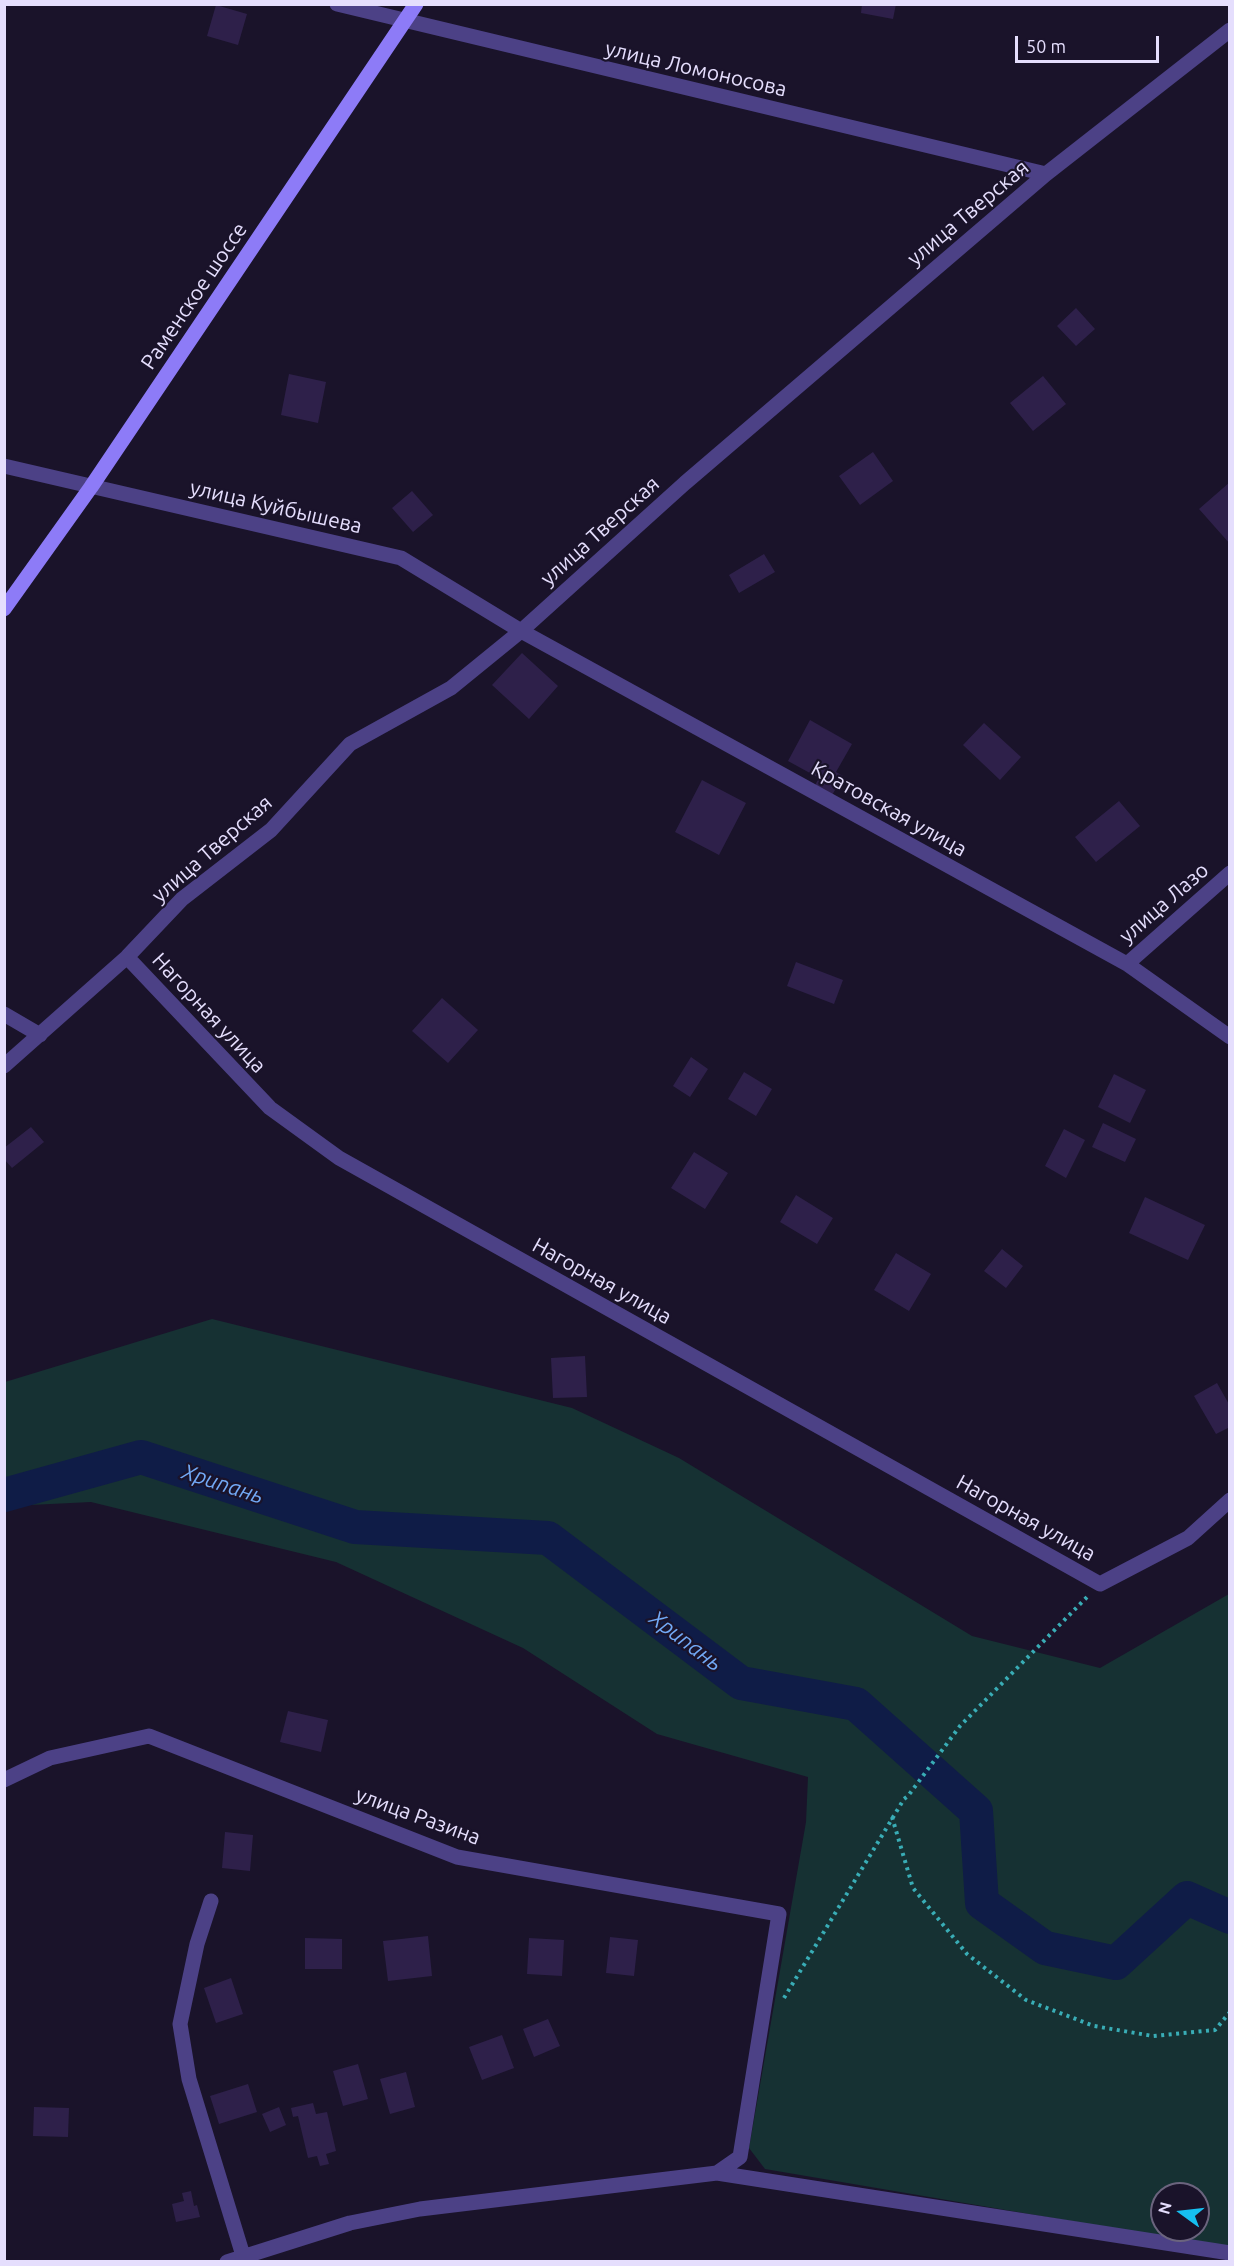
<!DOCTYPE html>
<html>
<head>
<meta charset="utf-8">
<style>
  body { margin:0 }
  #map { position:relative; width:1234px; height:2266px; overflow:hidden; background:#1a132a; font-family:Ubuntu,sans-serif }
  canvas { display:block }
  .frame { position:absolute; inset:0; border:6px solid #e5defd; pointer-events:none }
  .north { position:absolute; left:1150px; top:2182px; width:60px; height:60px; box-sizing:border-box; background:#1a132a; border:2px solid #6b647e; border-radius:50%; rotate:285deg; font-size:16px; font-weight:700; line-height:24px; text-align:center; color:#e5defd }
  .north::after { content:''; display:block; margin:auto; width:21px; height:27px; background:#16bff0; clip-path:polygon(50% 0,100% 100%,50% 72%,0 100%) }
  .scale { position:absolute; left:1015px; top:36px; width:144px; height:27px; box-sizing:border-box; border:3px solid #e5defd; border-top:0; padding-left:8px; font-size:18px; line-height:21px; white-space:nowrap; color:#e5defd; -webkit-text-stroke:4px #1a132a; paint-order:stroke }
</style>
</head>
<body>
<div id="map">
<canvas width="1234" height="2266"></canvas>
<div class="frame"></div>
<div class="north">N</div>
<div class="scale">50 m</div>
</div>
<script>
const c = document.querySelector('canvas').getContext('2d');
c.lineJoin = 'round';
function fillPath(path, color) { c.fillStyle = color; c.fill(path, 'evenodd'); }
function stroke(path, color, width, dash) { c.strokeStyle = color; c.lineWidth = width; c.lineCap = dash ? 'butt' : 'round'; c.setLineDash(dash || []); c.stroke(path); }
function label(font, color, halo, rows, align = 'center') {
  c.font = font + ' Ubuntu,sans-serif'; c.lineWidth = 4.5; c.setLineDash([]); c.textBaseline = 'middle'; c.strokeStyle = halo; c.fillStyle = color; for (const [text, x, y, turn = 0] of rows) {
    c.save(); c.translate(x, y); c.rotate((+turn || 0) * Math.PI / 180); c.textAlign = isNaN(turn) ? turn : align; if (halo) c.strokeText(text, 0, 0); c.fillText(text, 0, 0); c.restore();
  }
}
const green = new Path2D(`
  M212,1319L572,1408L679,1458L972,1636L1100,1668L1229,1594V2248L765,2169L749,2148L806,1822L808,1777L657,1734L523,1648L336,1562L91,1502L10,1506L5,1509V1382ZM1162,2194H1198V2230H1162Z`);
const river = new Path2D(`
  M4,1495L141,1457L355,1527L548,1538L741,1683L856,1704L976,1811L982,1903L1045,1948L1116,1963L1187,1898L1230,1917`);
const building = new Path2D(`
  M862,4H896L893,19L861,13Z
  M216,5L247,14L238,45L207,36Z
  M1076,308L1095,329L1076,346L1057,326Z
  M289,374L326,382L318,423L281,415Z
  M1043,376L1066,404L1033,431L1010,403Z
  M873,452L893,481L860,505L839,476Z
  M1230,482V544L1199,509Z
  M412,491L433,515L413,532L392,508Z
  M764,554L775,572L739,593L729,575Z
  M522,653L558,686L529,719L492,685Z
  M810,720L852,744L836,772L843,776L831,797L814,787L819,778L788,761Z
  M984,723L1021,757L1000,780L963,745Z
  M702,780L746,803L719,855L675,832Z
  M1119,801L1140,826L1096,862L1075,837Z
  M796,962L843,980L834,1004L787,986Z
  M442,998L478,1030L448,1063L412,1031Z
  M691,1057L708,1069L690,1097L673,1086Z
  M744,1072L772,1089L756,1116L728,1099Z
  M1114,1074L1146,1090L1130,1123L1098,1107Z
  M1103,1123L1136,1139L1125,1162L1092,1147Z
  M31,1127L44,1142L12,1168L4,1159V1148Z
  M1064,1129L1085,1140L1066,1178L1045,1166Z
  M694,1152L728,1173L705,1209L671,1188Z
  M796,1195L833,1218L817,1244L780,1222Z
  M1145,1197L1205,1225L1188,1260L1129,1233Z
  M1002,1249L1023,1266L1006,1288L984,1271Z
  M896,1253L931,1274L909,1311L874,1290Z
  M585,1356L587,1397L553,1398L551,1358Z
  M1217,1383L1230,1406V1427L1216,1434L1194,1396Z
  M288,1711L328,1720L321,1752L280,1742Z
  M225,1832L253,1835L250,1871L222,1868Z
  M428,1936L432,1976L388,1981L383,1941Z
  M610,1937L638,1940L634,1976L606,1973Z
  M305,1938L342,1939V1969H305Z
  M529,1938L564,1940L562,1976L527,1974Z
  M231,1978L243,2014L216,2023L204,1988Z
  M548,2019L560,2046L534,2057L523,2029Z
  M502,2035L514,2068L482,2080L469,2047Z
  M358,2064L368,2099L343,2106L333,2071Z
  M406,2072L415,2107L390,2114L380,2079Z
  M248,2084L257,2112L219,2124L210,2096Z
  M313,2103L316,2114L327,2112L336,2151L326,2154L329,2164L320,2166L317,2156L308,2158L298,2116L293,2117L291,2108Z
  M34,2107L69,2108L68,2137L33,2136Z
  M279,2107L286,2125L270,2132L262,2114Z
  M191,2191L194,2206L197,2205L200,2217L176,2222L172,2204L184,2201L182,2193Z`);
const path = new Path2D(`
  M892,1817L913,1888L967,1954L1026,2000L1094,2026L1153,2036L1215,2030L1230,2012
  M784,1998L904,1799L908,1796L960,1726L1089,1595`);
const street = new Path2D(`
  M337,4L1046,174
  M4,466L401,558L521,631L1127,964L1230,1037
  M127,957L270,1108L339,1158L1100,1584L1188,1538L1230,1500
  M1127,964L1230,873
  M4,1014L40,1035
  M4,1066L127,957L182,899L271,830L350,744L451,688L521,631L685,483L1046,174L1230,30
  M4,1780L50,1758L149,1736L457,1857L779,1914L740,2157L717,2173L420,2209L350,2223L227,2262
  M211,1901L197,1944L180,2024L189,2079L245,2262
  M717,2173L1230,2253`);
const secondary = new Path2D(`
  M4,609L91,487L416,4`);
const streetNames = [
  ["улица Ломоносова",696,69,13],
  ["улица Тверская",968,213,-40],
  ["Раменское шоссе",194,296,-56],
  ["улица Куйбышева",276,507,13],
  ["улица Тверская",600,531,-42],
  ["Кратовская улица",889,809,29],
  ["улица Тверская",212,849,-41],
  ["улица Лазо",1164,903,-41],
  ["Нагорная улица",209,1013,47],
  ["Нагорная улица",602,1281,29],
  ["Нагорная улица",1026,1518,29],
  ["улица Разина",418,1816,20]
];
const waterNames = [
  ["Хрипань",223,1484,18],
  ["Хрипань",686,1641,37]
];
fillPath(green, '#163133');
stroke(river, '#0f1c47', 34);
fillPath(building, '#2e204a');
stroke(path, '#39adb6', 4, [3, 4.5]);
stroke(street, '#4c4186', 15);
stroke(secondary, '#8d7bf7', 15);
label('21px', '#e5defd', '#1a132a', streetNames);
label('italic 22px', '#72a9f6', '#1a132a', waterNames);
</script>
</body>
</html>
